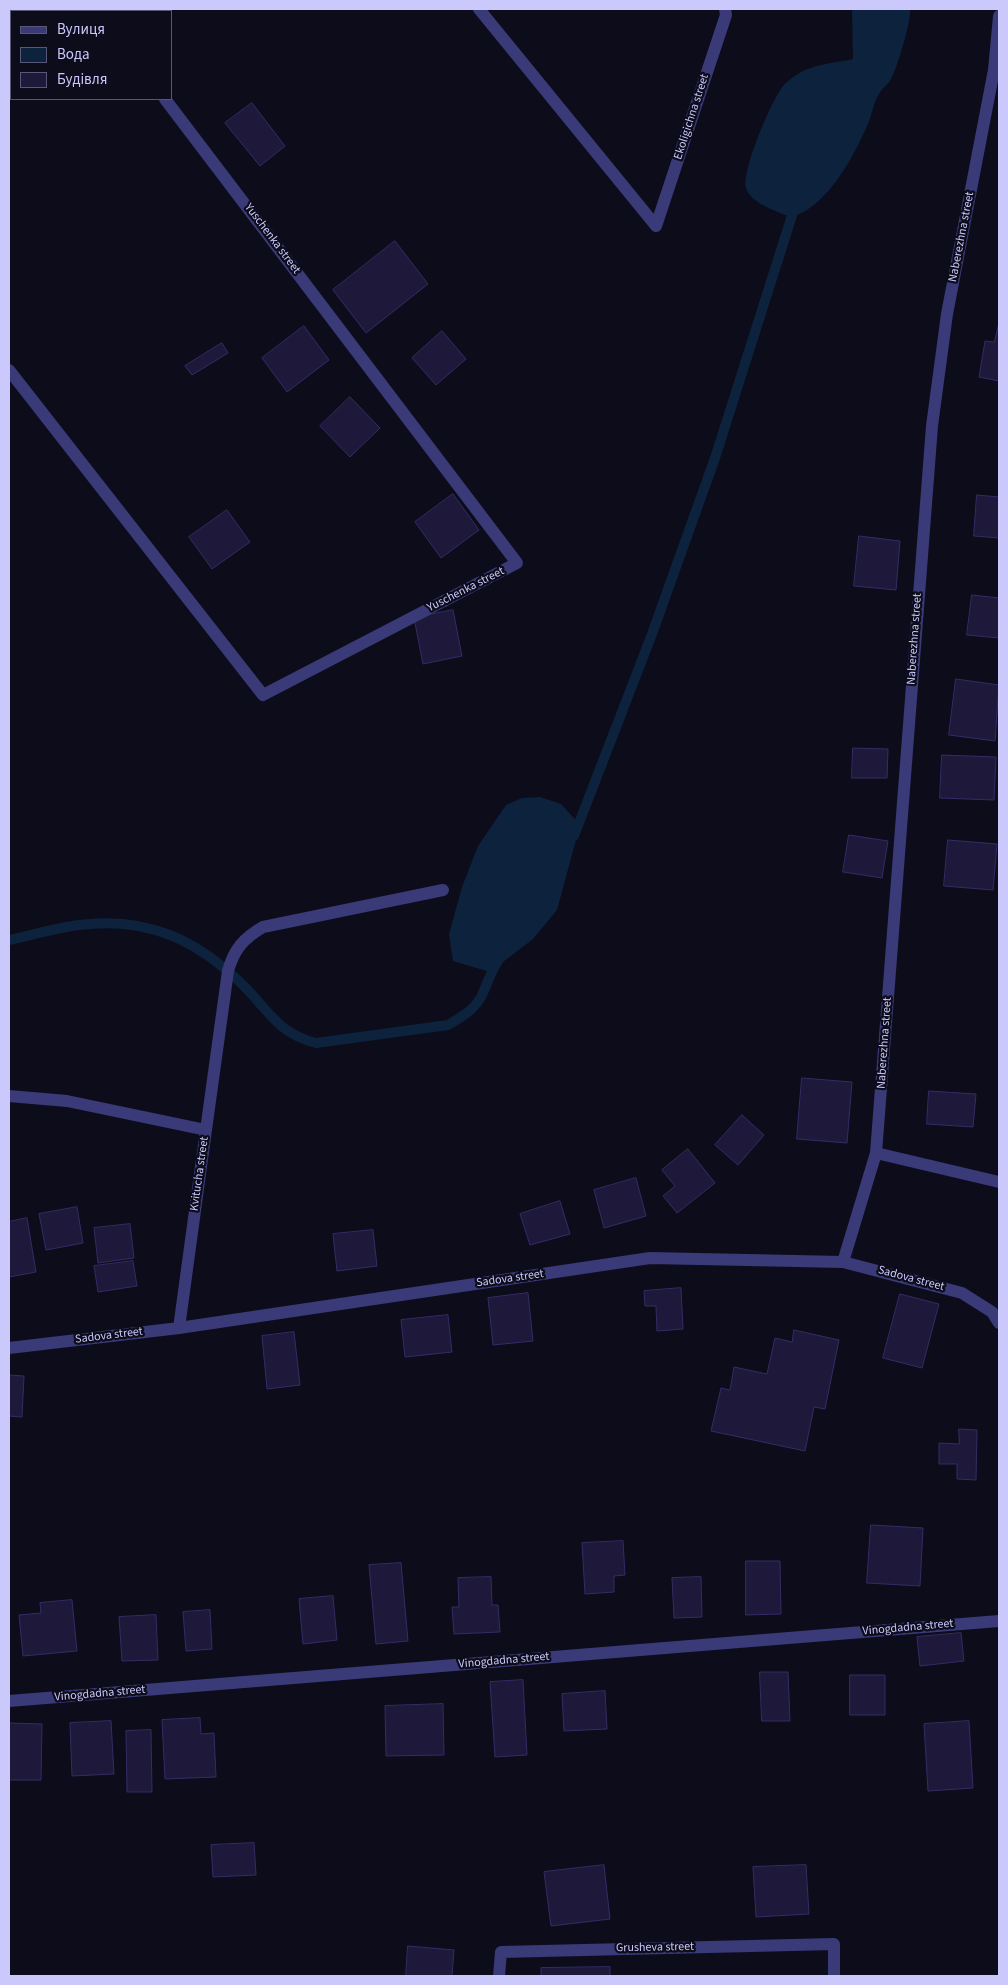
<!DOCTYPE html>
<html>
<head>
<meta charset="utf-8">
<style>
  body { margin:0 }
  #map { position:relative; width:1008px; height:1985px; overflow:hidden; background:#0d0c1b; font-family:"Source Sans 3",sans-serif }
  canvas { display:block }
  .frame { position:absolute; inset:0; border:10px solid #cbc8fc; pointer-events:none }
  .legend { position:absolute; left:10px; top:10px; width:162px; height:90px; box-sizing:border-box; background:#0d0c1b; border:1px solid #595775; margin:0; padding:6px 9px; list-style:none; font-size:15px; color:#cbc8fc }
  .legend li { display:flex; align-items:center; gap:10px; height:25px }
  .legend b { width:25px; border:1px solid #595775 }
</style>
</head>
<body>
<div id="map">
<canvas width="1008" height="1985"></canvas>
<div class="frame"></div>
<ul class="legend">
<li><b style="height:6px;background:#393a77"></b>Вулиця</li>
<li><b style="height:14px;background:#0d223d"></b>Вода</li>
<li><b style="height:14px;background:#1e193b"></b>Будівля</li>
</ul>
</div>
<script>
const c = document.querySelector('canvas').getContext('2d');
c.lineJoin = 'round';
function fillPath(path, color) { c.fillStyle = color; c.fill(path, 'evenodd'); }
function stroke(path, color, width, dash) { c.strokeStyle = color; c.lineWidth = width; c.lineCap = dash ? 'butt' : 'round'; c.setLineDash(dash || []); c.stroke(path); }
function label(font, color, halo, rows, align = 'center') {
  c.font = font + ' "Source Sans 3",sans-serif'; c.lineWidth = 4.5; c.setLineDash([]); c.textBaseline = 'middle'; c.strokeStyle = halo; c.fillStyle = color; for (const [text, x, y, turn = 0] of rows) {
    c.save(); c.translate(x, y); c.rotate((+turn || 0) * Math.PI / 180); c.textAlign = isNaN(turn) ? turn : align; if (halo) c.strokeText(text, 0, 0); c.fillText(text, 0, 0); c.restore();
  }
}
const water = new Path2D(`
  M857,9H910C912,19 897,69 891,79C888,85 882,88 879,94C873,103 872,116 867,126C853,158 825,210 790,217C777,211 751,204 746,188C741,172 772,98 784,85C787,81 792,78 796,75C814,63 838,63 858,58Z
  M540,797L561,804L580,825L557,910L533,939L490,972L453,961L449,934L462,887L478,846L506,805L522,798Z`);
const stream = new Path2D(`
  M853,71L858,59L857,9
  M574,836L652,634L715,458L795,206
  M9,940C32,935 56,928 79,925C148,916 198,940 246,988C270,1013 280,1034 316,1043L448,1025C460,1018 474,1010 481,997C487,985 490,973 498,961`);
const building = new Path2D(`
  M16,9H61L57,11H18Z
  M252,103L285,146L260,166L225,123Z
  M395,241L428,284L366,333L333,290Z
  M999,323V381L979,377L985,341L994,342Z
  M304,326L329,360L287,392L262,358Z
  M442,331L466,359L436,385L412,358Z
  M222,343L228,353L192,375L185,366Z
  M350,397L380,428L350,457L320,426Z
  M453,494L479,530L441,558L415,522Z
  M977,495L999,497V538L974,536Z
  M227,510L250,542L212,569L189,537Z
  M859,536L900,541L896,590L854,586Z
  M972,595L999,598V638L967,635Z
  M453,610L462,656L423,664L414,618Z
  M956,679L999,685L995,741L949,735Z
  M853,748L888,749L887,778H852Z
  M942,755L996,757L994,800L940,798Z
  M849,835L888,841L882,878L843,872Z
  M948,840L997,844L993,890L944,886Z
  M802,1078L852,1082L847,1143L797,1139Z
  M929,1091L976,1094L973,1127L927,1124Z
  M742,1115L764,1135L738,1165L715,1145Z
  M688,1149L715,1183L677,1213L663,1196L675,1186L662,1170Z
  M636,1178L646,1216L604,1228L594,1190Z
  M560,1201L570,1234L530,1245L520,1214Z
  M77,1207L83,1243L46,1250L39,1214Z
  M27,1218L36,1272L9,1277V1222Z
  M130,1224L134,1258L98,1263L94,1228Z
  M373,1230L377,1266L337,1271L333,1234Z
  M133,1261L137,1286L98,1292L94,1266Z
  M681,1288L683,1329L657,1331L656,1306H645L644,1291Z
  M528,1293L533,1341L493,1345L488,1298Z
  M900,1294L939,1304L922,1368L883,1358Z
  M448,1315L452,1352L405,1357L401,1320Z
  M794,1330L839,1340L825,1409L814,1407L805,1451L711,1431L721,1388L730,1390L734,1367L767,1374L775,1338L792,1342Z
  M294,1332L300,1385L267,1389L262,1336Z
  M9,1375L24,1376L22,1417L9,1416Z
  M959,1429L977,1430L976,1480L957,1479V1464H939V1443L959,1444Z
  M871,1525L923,1528L920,1586L867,1583Z
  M623,1541L625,1575L614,1576V1592L585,1594L582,1543Z
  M746,1561H780L781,1614L746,1615Z
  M401,1563L408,1641L376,1644L369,1565Z
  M491,1577L492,1605H498L500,1632L454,1634L452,1607H459L458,1578Z
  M701,1577L702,1617L674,1618L672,1578Z
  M333,1596L337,1640L303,1644L299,1599Z
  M72,1600L77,1651L23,1656L19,1615L41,1613L40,1603Z
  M210,1610L212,1649L186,1651L183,1612Z
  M156,1615L158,1660L122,1661L119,1617Z
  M961,1633L964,1661L920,1666L917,1637Z
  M760,1672H788L790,1721H762Z
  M850,1675H885V1715H850Z
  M523,1680L527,1755L495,1757L490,1682Z
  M605,1691L607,1729L564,1731L562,1694Z
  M443,1704L444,1755L386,1756L385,1706Z
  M200,1718L201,1734L214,1733L216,1777L165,1779L162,1720Z
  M111,1721L114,1774L72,1776L70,1723Z
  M969,1721L973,1788L928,1791L924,1724Z
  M9,1723L42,1724L41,1780H9Z
  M151,1730L152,1792H127L126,1731Z
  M254,1843L256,1875L213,1877L211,1845Z
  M604,1865L610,1919L551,1926L544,1872Z
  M806,1865L809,1914L756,1917L753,1867Z
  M408,1946L454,1950L452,1976H406Z
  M610,1967V1976H541V1968Z`);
const minor = new Path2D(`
  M479,9L656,226
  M130,11L134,9
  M9,82L11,81
  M656,226L726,15L725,9
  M9,370L263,695L517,563L165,99
  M9,1096L67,1101L206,1130L179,1328
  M206,1130L228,971C234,949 244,938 263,927L443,890
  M876,1153L999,1182
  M843,1262L876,1153L932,426L947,314L994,70L999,16
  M9,1348L179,1328L650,1258L843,1262L962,1293L992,1312L999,1323
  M9,1701L999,1621
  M499,1976L501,1952L834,1944V1976`);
const streetNames = [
  ["Ekoligichna street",692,117,-72],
  ["Naberezhna street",962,237,-79],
  ["Yuschenka street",272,239,53],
  ["Yuschenka street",466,590,-27],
  ["Naberezhna street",915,639,-86],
  ["Naberezhna street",885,1043,-86],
  ["Kvitucha street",200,1174,-82],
  ["Sadova street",510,1279,-8],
  ["Sadova street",911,1279,15],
  ["Sadova street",109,1336,-7],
  ["Vinogdadna street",908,1628,-5],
  ["Vinogdadna street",504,1661,-5],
  ["Vinogdadna street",100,1694,-5],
  ["Grusheva street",655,1948,-1]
];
fillPath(water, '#0d223d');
stroke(stream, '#0d223d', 10);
fillPath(building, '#1e193b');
stroke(building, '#342c65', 1);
stroke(minor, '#393a77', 12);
label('12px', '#cbc8fc', '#0d0c1b', streetNames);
</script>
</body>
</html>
